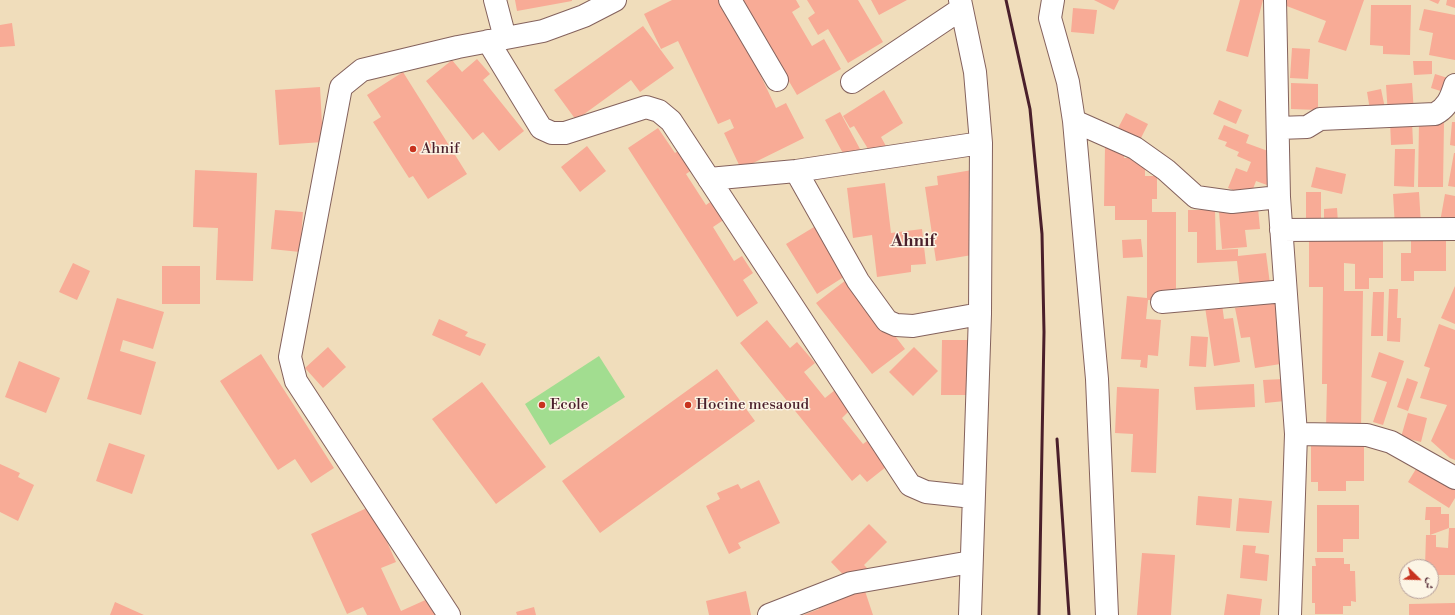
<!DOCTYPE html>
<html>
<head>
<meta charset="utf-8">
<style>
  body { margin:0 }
  #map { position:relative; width:1455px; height:615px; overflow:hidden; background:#f0ddbb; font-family:"Libre Bodoni",Amiri,serif }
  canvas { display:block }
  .north { position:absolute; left:1399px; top:559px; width:40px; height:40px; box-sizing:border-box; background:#fcf5e5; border:1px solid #b59f9b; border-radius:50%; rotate:113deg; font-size:11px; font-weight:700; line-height:16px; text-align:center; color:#4a1f2b }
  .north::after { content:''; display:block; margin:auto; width:14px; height:18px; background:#c8321e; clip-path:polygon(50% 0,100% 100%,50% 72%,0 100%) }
</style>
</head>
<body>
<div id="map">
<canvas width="1455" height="615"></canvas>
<div class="north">ش</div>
</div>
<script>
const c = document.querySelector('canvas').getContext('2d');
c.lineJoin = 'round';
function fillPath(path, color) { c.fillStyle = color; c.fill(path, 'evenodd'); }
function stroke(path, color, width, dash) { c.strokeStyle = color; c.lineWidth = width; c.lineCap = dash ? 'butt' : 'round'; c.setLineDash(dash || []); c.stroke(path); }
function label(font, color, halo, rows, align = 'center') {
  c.font = font + ' "Libre Bodoni",serif'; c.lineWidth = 3; c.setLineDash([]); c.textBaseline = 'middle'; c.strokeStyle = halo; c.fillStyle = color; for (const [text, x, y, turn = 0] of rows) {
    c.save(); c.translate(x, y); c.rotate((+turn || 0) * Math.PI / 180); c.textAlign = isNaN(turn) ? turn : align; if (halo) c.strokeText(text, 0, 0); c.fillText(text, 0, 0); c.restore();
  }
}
const green = new Path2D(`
  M599,356L625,397L550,445L525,404Z`);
const building = new Path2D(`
  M515,0H572V1L517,11Z
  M672,0H720L737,34L740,32L776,108L786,103L804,138L741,169L724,133L734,128L730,119L718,124L678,41L661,49L644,14Z
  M744,0H796L800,7L792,12L812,46L824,39L841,69L797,95L742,1Z
  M807,0H858L883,42L848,63L828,29L818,35L808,18L815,13Z
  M871,0H907L879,15Z
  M1094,0H1119L1114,10Z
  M1240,0H1263L1248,57L1226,51Z
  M1286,0H1364L1346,51L1318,42L1326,21L1284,5Z
  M1429,0H1440L1438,4Z
  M1447,0H1455V8L1446,5Z
  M1371,5H1411L1410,55L1383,54V46L1370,45Z
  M1073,8L1097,10L1094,34L1071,32Z
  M1424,9L1455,15V60L1429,55L1433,33L1419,30Z
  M12,23L15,46L0,47V25Z
  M643,26L674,68L640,92L631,80L576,120L554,90Z
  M1292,48L1310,49L1308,79L1290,78Z
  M477,59L490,74L483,80L524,131L499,151L483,132L473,140L426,81L452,60L462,72Z
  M1413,61H1432V74L1414,75Z
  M403,72L467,174L428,199L413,176L409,178L373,122L381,117L367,95Z
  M1435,74L1451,79L1447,93L1431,88Z
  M1291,83L1318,84V110L1291,109Z
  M1412,83L1414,113L1388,115L1386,85Z
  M320,87L323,142L279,145L275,90Z
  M1381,89L1386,113L1371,116L1367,92Z
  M884,90L903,123L881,137L887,148L873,157L854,126L850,128L843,116Z
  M1219,100L1242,110L1236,124L1213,114Z
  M840,112L860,149L845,157L825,120Z
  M1126,113L1148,124L1138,144L1116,132Z
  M1412,120L1413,144L1391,145L1390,121Z
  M1419,122H1444L1443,187H1418Z
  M1452,122H1455V146L1450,145Z
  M1224,125L1249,135L1246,143L1279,155L1267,185L1256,181L1250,197L1228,188L1236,168L1247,172L1251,162L1237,156L1239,152L1225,146L1227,142L1218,139Z
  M658,128L675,153L685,146L698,166L686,174L706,205L713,200L725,219L713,227L734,261L742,256L753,273L743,280L758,303L737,317L628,148Z
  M587,146L606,171L580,192L561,167Z
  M1105,147H1124V158H1145V176H1157V199H1152V212H1176V301L1148,300L1146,319L1161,320L1158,356L1148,355L1147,368L1140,367L1141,360L1121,359L1127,296L1147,298V220H1115V206H1104Z
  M1395,149H1415L1414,187L1394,186Z
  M1454,153H1455V187L1448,186Z
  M1316,167L1346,174L1342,194L1311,187Z
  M195,170L257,173L253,281L216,280L218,228L193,227Z
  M972,170L978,254L936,261L925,187L938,185L937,176Z
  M885,183L891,233L922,229L926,264L911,265V272L877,277L872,235L853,238L847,188Z
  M1306,192H1321V225L1306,224Z
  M1419,192L1421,225L1395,227L1393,194Z
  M1445,194L1455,196V221L1440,222Z
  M1258,208L1260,229L1245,230L1247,247L1222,249L1219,212Z
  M1337,208L1338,223H1324V209Z
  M275,210L303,212L300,252L271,249Z
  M1188,210H1215L1216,250L1238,249V256L1266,253L1270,284L1240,288L1237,261L1197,263V232H1188Z
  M819,224L850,273L817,294L786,244Z
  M1411,230L1446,231V271H1414V281H1401V253H1411Z
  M1309,237L1383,238V278H1369V289H1355V264L1344,263V291H1363L1361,429H1326L1327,384H1322L1323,287H1309Z
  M1141,239L1143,257L1123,258L1122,240Z
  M73,263L90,271L77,300L59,292Z
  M162,266H200V304H162Z
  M850,277L905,349L872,374L816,303Z
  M1455,286V324L1441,318Z
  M1389,289H1398L1397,318H1401L1400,342L1387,341Z
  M1373,292H1384L1383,336H1371Z
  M117,298L164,312L153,349L123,340L120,351L156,362L141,415L87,399Z
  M1277,301L1287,363L1255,368L1250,337L1241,338L1235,308Z
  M1222,304L1224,319L1233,318L1240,362L1214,366L1205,307Z
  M439,319L468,332L465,336L486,344L480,356L432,335Z
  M767,320L790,348L797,342L815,363L804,372L825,398L835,390L850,410L842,418L863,444L871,438L891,463L867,482L860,474L852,481L740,343Z
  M1439,324L1455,330V460L1450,458L1431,441L1447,405L1420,398L1430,368L1424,366Z
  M1191,336L1208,337L1206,367L1189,366Z
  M942,340H977L976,395H941Z
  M328,347L346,367L323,388L305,368Z
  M914,347L938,371L913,396L889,372Z
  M1379,352L1404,361L1383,425L1373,422L1387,382L1371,377Z
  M261,354L334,468L311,483L295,459L278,470L220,381Z
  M19,361L60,378L46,413L5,397Z
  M717,369L755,421L600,533L562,481Z
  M1407,378L1418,382L1408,411L1397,407Z
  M1284,379L1285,401L1265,403L1263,380Z
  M482,382L546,467L496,504L432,419Z
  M1254,384L1255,407L1196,410L1194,387Z
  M1117,387L1159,389L1156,473L1131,472L1133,434L1115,433Z
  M1408,413L1427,418L1421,442L1401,437Z
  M109,443L145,455L132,494L96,481Z
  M1311,446H1364V481H1346V491H1318V482H1311Z
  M0,464L20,473L18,477L34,485L18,521L0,512Z
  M1419,464L1455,487V498L1449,508L1408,482Z
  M759,480L780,523L738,543L741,548L729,554L706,506L720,499L717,493L738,484L741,489Z
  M1198,496L1232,499L1230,528L1196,525Z
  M1239,498L1272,501L1269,533L1236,531Z
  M1317,505H1359V539H1343V552H1317Z
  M371,506L396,562L381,568L401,611L432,597L440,615H367L363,607L347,614L311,534Z
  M1426,507H1441V514H1449V528L1430,535V520H1425Z
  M869,524L887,542L864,565L869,570L853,585L831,562Z
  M1449,528H1455V575H1431V567H1425L1426,535H1436V547L1448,548Z
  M1243,545L1256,546L1255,553L1269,555L1267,581L1240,578Z
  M1142,553L1175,555L1171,615H1137Z
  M1315,558H1344V564H1350V571H1355L1356,602L1351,601V606H1343V614H1315V603H1312V566H1316Z
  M864,588L873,615H803L819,609L818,604Z
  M746,591L751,615H709L706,601Z
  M1227,594L1262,599L1260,615H1224Z
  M115,602L144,615H110Z
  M1455,603V615H1409V604Z
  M534,607L536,615H517L516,612Z`);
const street = new Path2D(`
  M495,0L505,38
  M730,0L777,80
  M960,0L975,72L981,143L980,314L970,615
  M1053,0L1050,18L1068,82L1074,121L1097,379L1107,615
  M1275,0L1279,197L1296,434L1290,615
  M488,41L541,128L552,133H565L646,107L659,111L671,121L910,485L926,492L973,497
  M852,82L961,9
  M1074,121L1135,148L1166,170L1196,197L1232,202L1279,197
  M1278,128L1307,127L1320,119L1435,114C1447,108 1451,98 1455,85
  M796,171L858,281L887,321L896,325L913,326L980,314
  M709,179L796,171L981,143
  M1281,230L1455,229
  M1162,302L1285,291
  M1296,434L1367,435L1391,442L1455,478
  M449,615L296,381L290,357L341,87L362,70L458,47L543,31L584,16L615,0
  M769,615L851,583L971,562`);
const rail = new Path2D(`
  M1006,0L1030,109L1042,234L1044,332L1039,615
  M1057,439L1069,615`);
const markers = [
  [413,149,4,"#c8321e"],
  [542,405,4,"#c8321e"],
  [688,405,4,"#c8321e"]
];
const poiNames = [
  ["Ahnif",421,149],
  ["Ecole",550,405],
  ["Hocine mesaoud",696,405]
];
const quarterNames = [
  ["Ahnif",913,242]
];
fillPath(green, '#a2dd90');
fillPath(building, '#f8ab96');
stroke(street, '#84625d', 24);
stroke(street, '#fff', 22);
stroke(rail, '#4a1f2b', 3);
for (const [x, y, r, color] of markers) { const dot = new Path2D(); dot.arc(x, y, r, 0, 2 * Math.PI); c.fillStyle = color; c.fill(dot); stroke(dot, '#fcf5e5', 1.5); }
label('15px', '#4a1f2b', '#fcf5e5', poiNames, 'left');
label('bold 17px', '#4a1f2b', '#fcf5e5', quarterNames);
</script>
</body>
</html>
